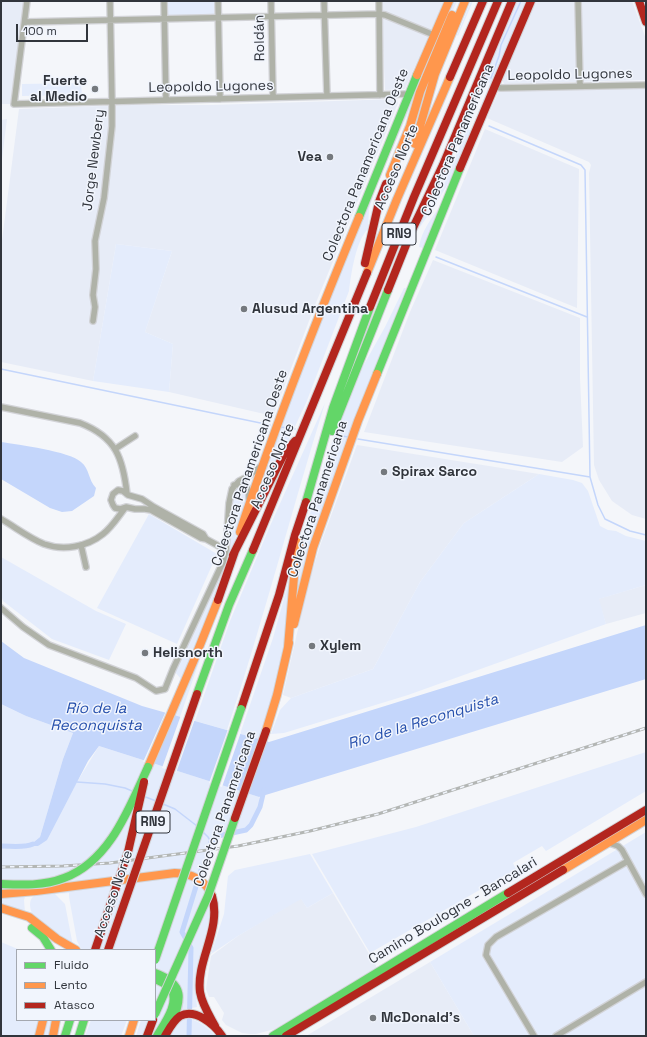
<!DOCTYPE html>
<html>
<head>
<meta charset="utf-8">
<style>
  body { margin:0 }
  #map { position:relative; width:647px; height:1037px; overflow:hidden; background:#f4f6fa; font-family:"Space Grotesk",sans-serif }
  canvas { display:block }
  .frame { position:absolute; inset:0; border:2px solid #31353c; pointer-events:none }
  .legend { position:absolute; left:16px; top:949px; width:140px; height:72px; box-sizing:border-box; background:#f1f5fd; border:1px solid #a4a8b0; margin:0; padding:5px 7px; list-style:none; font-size:12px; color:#31353c }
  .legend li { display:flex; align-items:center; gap:8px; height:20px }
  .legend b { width:20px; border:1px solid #a4a8b0 }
  .scale { position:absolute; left:16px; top:24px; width:72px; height:18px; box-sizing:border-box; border:2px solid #31353c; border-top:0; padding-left:5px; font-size:12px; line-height:14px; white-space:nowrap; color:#31353c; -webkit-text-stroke:3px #f1f5fd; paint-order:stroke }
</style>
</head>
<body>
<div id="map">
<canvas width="647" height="1037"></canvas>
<div class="frame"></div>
<ul class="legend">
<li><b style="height:5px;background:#63d668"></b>Fluido</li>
<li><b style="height:5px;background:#ff974d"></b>Lento</li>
<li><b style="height:5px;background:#b3261e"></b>Atasco</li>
</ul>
<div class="scale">100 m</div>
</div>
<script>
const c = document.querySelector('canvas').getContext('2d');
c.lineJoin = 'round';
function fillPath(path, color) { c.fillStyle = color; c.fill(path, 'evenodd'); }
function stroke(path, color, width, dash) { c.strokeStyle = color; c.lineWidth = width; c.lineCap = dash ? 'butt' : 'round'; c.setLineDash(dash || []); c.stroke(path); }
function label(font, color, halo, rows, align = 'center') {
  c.font = font + ' "Space Grotesk",sans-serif'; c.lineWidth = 3; c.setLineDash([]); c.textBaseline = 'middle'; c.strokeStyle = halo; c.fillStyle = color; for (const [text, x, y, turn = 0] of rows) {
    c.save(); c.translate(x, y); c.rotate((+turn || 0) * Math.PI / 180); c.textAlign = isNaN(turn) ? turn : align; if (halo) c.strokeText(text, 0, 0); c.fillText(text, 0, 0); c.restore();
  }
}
const built = new Path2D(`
  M1,1H24L10,104H1Z
  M381,1H444L405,89L385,90Z
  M536,1H632L646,39V80L504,84L502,79Z
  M646,88V519L632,515L612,501L599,480L594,465L589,173L591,165L589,162L487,118L499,91Z
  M396,99L398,103L315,305L273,416L169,392L173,344L145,332L172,251L116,244L93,381L1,362V248L19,109L128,105H213Z
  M7,119L1,167V120Z
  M485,129L579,169L577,308L435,250Z
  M433,260L580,318V378L583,447L562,462L364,432L410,312Z
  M357,445L539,474L464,523L460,528L420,582L373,669L291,698L283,695L308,585L321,543Z
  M646,585V613L606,624L598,599Z
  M333,893L378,969L275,1029L256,1034H250L242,1033L226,1025L222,1020L224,1013L214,997H209L206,989L211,956L238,936L301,898L307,908Z
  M430,962L474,1036H306Z`);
const green = new Path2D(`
  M166,1H215L214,15L212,16H170L166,13Z
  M452,1H457L392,150L388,157L386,156Z
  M471,1H473L458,36L457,35Z
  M516,1H529L458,166C445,190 431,212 415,234L413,233L442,189L467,129L471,130L490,83L485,81L491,55Z
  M81,83L82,95L22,96V84Z
  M370,196L373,197L369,209L368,229C356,240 351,274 349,291L306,403L282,454L253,508L252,503L274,437Z
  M440,206L423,248L419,247C422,230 430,221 440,206Z
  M116,244L172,251L145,332L173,344L169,392L93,381Z
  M404,288H406L403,296C384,345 365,395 347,444C325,502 305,559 291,619L297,570L311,510L325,463L345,404L357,377L385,327Z
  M325,403C291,512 263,622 227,730L195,721L230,621L270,526Z
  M539,474L573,480L582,483L588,491L600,526L608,530L616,531L626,536L646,541V585L599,599L606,624L408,695L284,733L271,734L280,710L291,698L373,669L420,582L460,528L464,523Z
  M240,486L244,487L247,492L246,500L228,565L210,612L181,679L175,672L224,566L231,503L234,488Z
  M149,514L217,554L177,644L97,608Z
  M1,557L96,611L126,624L109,660L52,639L3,601L1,595Z
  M293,566L284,650L270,709L260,740L240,734L273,638Z
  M211,628L180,717L171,715Z
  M1,704L26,716L73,733L63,759L40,837L29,846H38L99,746L259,797L260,807L251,825L246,830L218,836L211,842L202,867L194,876L188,874L1,894Z
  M646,752V791L546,851L542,846L513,863L516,869L370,953L312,854L416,827Z
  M646,832V1036H474L430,962Z
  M310,854L333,893L307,908L301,899L238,936L211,954L224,914L228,876L235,870Z
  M175,877C196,878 200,886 212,901L196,996L197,1007L181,1010L155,970V950H82L77,941L69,897V893L55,894L65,904L73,946L32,913C29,906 29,899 35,895H26L24,900L25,913L1,906V897Z
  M1,942L20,950H17V1020H43L39,1036H1Z
  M155,982C159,984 165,987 168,991C175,1003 159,1025 153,1036H150L155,1023L148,1020L142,1036H136L141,1020H155Z
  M186,1018C198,1020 208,1027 215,1036H170L179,1022Z
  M46,1020H52L49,1036H43Z
  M91,1020H127L121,1036H85Z`);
const water = new Path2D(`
  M1,442C19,445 69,451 81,462C90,469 88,480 96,488L94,496L72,511L62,512L50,508L1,479Z
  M646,625V679L259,797L99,746L88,761L47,840L38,846H29L40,837L63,759L73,733L26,716L1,704V641L24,658L142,706L269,742Z`);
const pier = new Path2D(`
  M166,711L171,713L150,764L143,762Z
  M181,715L195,719L176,773L162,768Z
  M228,729L241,732L222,787L209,783Z`);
const stream = new Path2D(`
  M491,78L499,56L501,45L521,1
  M489,126L581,165L585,170L590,477L598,505L605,519L630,531L646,535
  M436,257L587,317
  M1,369L270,425
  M281,427L295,429
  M336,435L348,437
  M358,439L590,477
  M77,782L105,784L125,788L132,791
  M143,796L156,801
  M163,804L175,809L197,826
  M202,831L208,837L211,842`);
const canal = new Path2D(`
  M211,842L218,836L246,830L251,825L260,807L264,790
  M1,846C12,846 24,848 33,844
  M189,1036L191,948L182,932L202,867`);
const street = new Path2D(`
  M27,1L14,104L408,94
  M164,1L166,100
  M218,1L220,99
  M271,1L273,97
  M324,1L327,96
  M379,1L380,95
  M578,1L580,86
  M25,22L379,14L385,15L434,35
  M495,87L501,88L646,85
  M93,321L95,307L93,295L96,269L95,241L104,198L112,126V101L110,1
  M1,407L80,423C116,437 123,458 127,494
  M115,449L135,436
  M234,485C247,483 249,486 249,498
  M118,490L123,491L128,495L142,499L154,507L203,534L206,539L201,538L151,510L145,509H135L126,507L120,509L115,508L113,505L111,500L113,494Z
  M1,519C15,527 29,538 44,544C63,551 87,547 103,534C112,527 118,517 125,508
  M206,539L226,550
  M81,545L86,567
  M1,608L23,627L49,645L136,678L156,691L165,689L173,669L223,562L226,550L229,503L232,489L239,481L249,476L261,466
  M609,843L618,846L622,850L646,894
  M534,1036L486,955L488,945L496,937L628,861
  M556,1036L646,982`);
const fast = new Path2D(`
  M359,217L417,75
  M377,374L460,168
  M332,431L388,290
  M306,502L333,408L370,307
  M197,694L229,605L253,550
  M32,928L43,937L51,950
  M155,973C185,984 182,999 171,1025
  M155,979C161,982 167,984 171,989C180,1003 164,1024 157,1036
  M65,1036L70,1020
  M79,1036L84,1020
  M273,1036L508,893`);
const slow = new Path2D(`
  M417,75L449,1
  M415,144L435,74L465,1
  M390,175L410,126L420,92L452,15
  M367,273L397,199L450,77
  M240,532C275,425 316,321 359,217
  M294,624L313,548L358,421L377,374
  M288,647L295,565L300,540
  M266,731L277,695L289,643
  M148,767L194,660L218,600
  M563,870L646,820
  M1,894L36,891L175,873C191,873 206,880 212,896
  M1,908L29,917L57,939L76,950
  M39,1036L43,1020
  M53,1036L56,1020
  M129,1036L134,1020`);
const jam = new Path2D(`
  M639,1L646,22
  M450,77L483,1
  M460,168L531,1
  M365,263L379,202L386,184
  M388,290L412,230L443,165L512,1
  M370,307L414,197L498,1
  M253,550L367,273
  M233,555L284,454L295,441
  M218,600L235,551
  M241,709L279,595L295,535L306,502
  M508,893L646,810
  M212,896C222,929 196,960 200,992C202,1004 209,1015 215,1026
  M147,1036L153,1020
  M165,1036C169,1029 173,1021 180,1016C195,1008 214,1024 222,1036
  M286,1036L563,870`);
const rail = new Path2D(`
  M1,867L63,866L110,863L238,846L310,831L378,814L646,728`);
const fastBridge = new Path2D(`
  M1,884C22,885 44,886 64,878C110,861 129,808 148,767
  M155,960L241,709
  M155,1014L208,896L235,818`);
const jamBridge = new Path2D(`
  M235,818L266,731
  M95,950L128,852L144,782
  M108,950L197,694`);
const markers = [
  [95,89,4,"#75797e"],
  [330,157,4,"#75797e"],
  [244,309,4,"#75797e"],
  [384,472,4,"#75797e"],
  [312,646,4,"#75797e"],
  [145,653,4,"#75797e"],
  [373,1018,4,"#75797e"]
];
const shields = [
  [399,234,34],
  [153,822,34]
];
const shieldNames = [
  ["RN9",399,234],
  ["RN9",153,822]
];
const streetNames = [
  ["Roldán",260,38,-91],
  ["Leopoldo Lugones",570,75,-1],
  ["Leopoldo Lugones",211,87,-1],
  ["Colectora Panamericana",458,140,-67],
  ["Jorge Newbery",94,160,-83],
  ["Colectora Panamericana Oeste",366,165,-68],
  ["Acceso Norte",397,167,-67],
  ["Acceso Norte",273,466,-67],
  ["Colectora Panamericana Oeste",250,468,-71],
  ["Colectora Panamericana",318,499,-72],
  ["Colectora Panamericana",225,809,-71],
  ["Acceso Norte",114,894,-71],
  ["Camino Boulogne - Bancalari",453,911,-31]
];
const poiNames = [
  ["Fuerte",87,81,"right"],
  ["al Medio",87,97,"right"],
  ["Vea",322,157,"right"],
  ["Alusud Argentina",252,309],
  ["Spirax Sarco",392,472],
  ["Xylem",320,646],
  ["Helisnorth",153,653],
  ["McDonald's",381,1018]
];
const waterNames = [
  ["Río de la",96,709],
  ["Reconquista",96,726],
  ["Río de la Reconquista",423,722,-17]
];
fillPath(built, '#e7ecf7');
fillPath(green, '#e4ecfc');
fillPath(water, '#c4d6fb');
fillPath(pier, '#f4f6fa');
stroke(stream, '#c4d6fb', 1.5);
stroke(canal, '#c4d6fb', 5);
stroke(street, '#d2d3d7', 8);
stroke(fast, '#d2d3d7', 10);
stroke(slow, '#d2d3d7', 10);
stroke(jam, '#d2d3d7', 10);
stroke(street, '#afb2a8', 5.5);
stroke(fast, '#63d668', 8);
stroke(slow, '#ff974d', 8);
stroke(jam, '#b3261e', 8);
stroke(rail, '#b3b6b4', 3);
stroke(rail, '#f1f5fd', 1.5, [4.5]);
stroke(fastBridge, '#d2d3d7', 10, []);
stroke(jamBridge, '#d2d3d7', 10, []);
stroke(fastBridge, '#63d668', 8);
stroke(jamBridge, '#b3261e', 8);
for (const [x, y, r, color] of markers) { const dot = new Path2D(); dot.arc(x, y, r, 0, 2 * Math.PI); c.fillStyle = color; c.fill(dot); stroke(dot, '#f1f5fd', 1.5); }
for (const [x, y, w] of shields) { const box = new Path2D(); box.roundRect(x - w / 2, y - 11, w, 22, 3); c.fillStyle = '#f1f5fd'; c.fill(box); stroke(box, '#31353c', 1); }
label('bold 13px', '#31353c', null, shieldNames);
label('14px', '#31353c', '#f1f5fd', streetNames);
label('bold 14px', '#31353c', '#f1f5fd', poiNames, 'left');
label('italic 15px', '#254fac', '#f1f5fd', waterNames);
</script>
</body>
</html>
